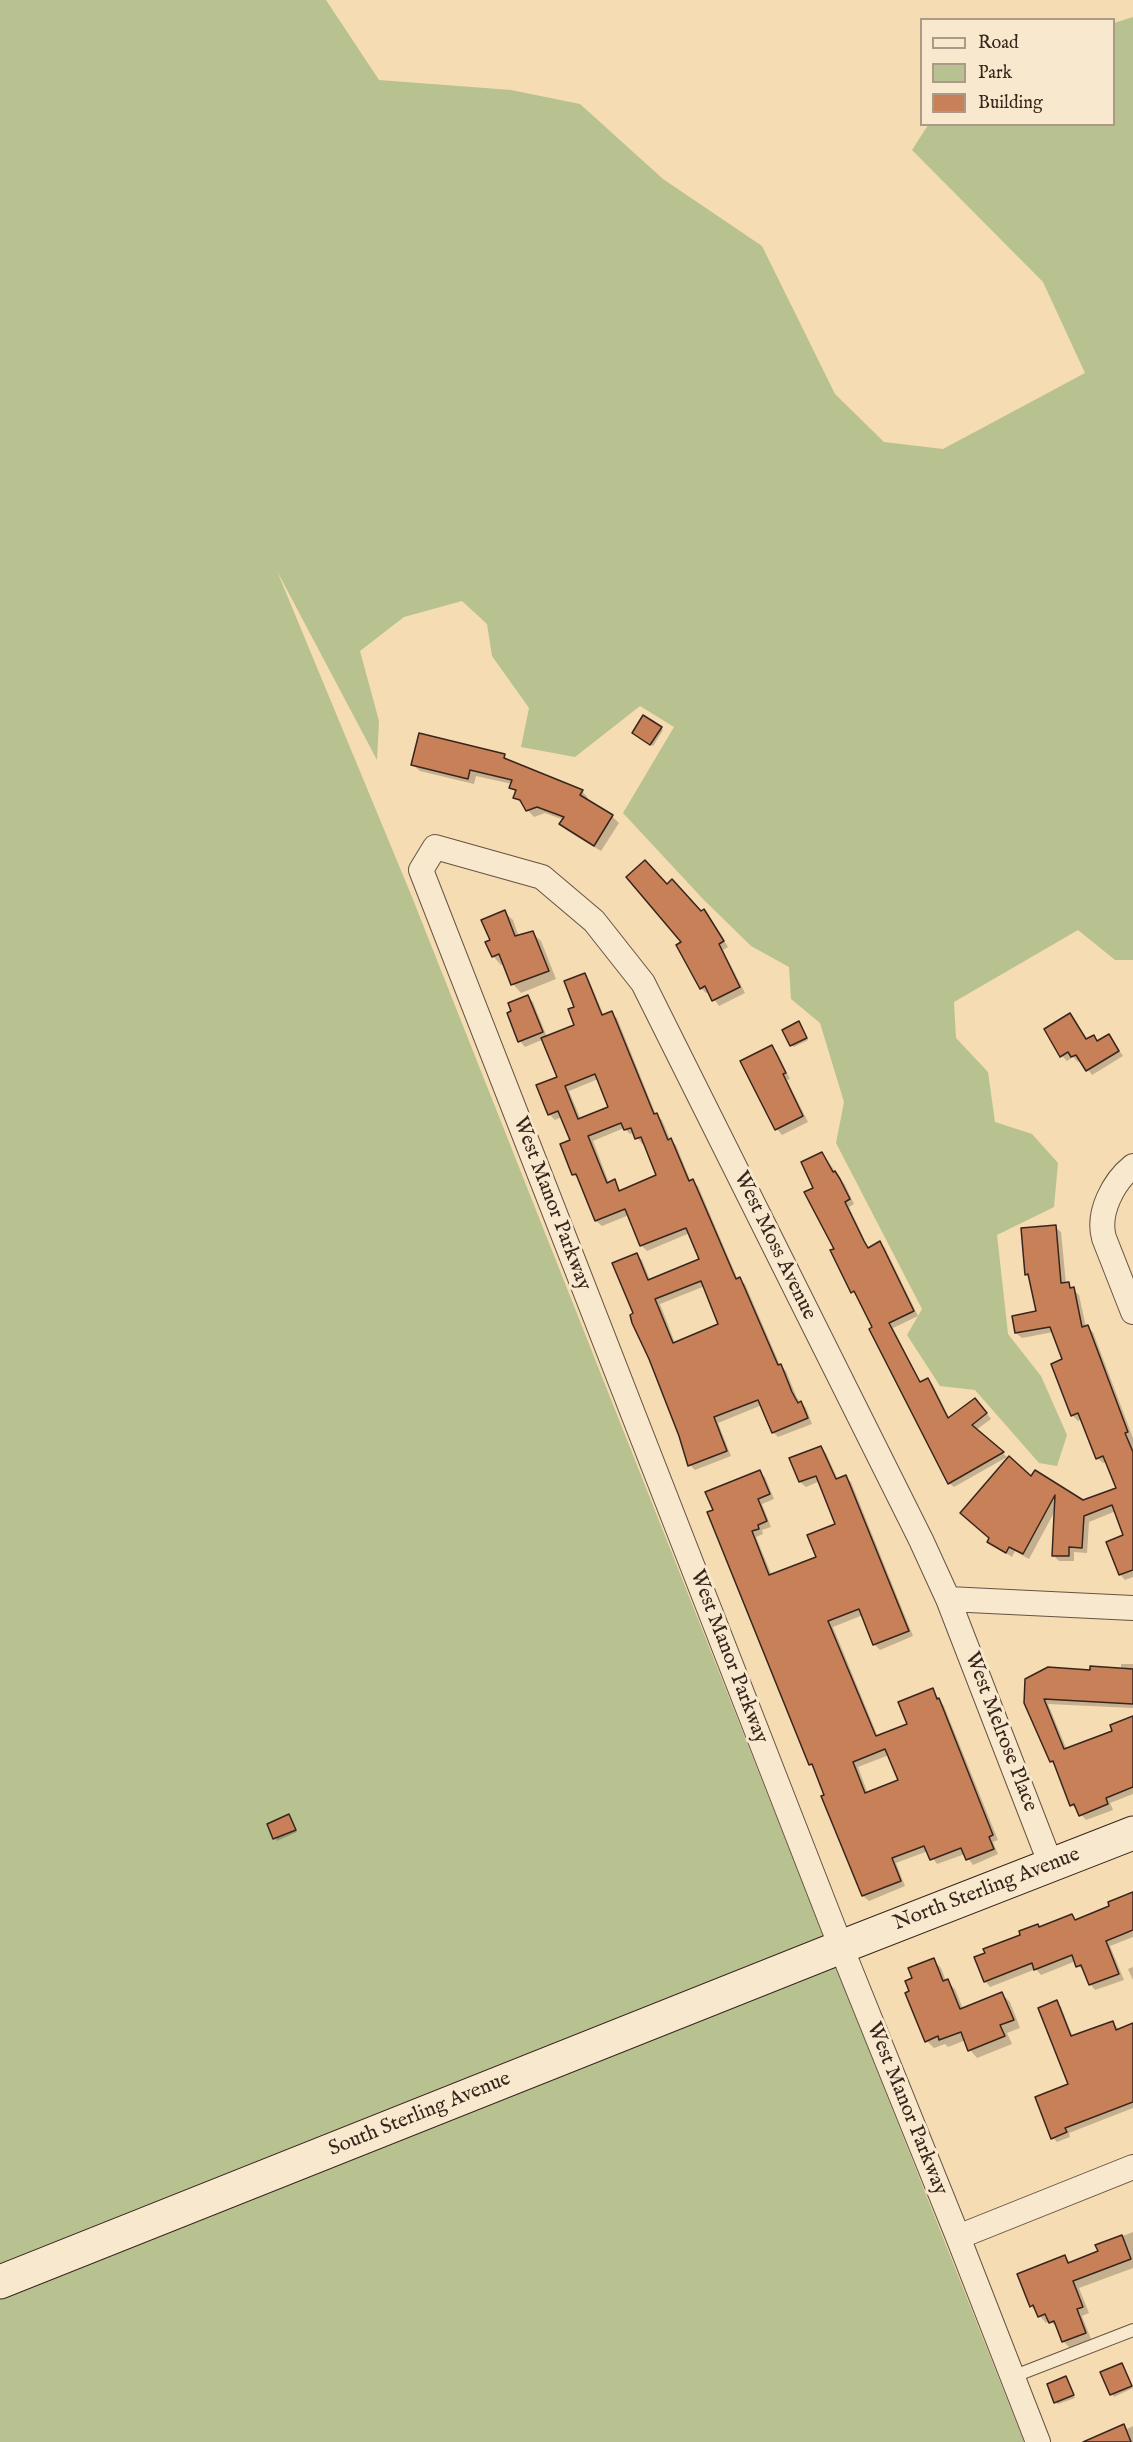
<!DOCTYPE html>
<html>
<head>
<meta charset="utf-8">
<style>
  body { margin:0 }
  #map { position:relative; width:1133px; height:2442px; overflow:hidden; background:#f5dcb2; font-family:"IM FELL English",serif }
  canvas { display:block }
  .legend { position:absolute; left:920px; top:18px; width:195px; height:108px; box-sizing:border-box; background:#f8e8cd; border:2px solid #ab9a87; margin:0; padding:8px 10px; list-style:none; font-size:18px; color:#38251d }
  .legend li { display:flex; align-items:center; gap:12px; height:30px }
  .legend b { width:30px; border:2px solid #ab9a87 }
</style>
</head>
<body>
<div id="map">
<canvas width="1133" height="2442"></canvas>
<ul class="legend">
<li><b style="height:8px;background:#f8e8cd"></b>Road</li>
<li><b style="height:16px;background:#b7c290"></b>Park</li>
<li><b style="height:16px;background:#c88059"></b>Building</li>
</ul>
</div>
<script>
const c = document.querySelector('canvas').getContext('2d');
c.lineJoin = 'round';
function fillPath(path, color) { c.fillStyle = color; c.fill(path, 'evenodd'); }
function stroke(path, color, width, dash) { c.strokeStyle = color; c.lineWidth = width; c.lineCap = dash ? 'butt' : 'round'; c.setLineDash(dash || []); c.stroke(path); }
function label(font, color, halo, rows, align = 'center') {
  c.font = font + ' "IM FELL English",serif'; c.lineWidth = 6; c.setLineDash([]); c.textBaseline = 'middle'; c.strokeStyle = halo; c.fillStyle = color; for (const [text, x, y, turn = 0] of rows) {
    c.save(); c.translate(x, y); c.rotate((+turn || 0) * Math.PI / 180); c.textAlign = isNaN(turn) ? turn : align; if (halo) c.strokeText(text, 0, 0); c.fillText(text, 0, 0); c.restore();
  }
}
const green = new Path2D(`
  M0,0H326L379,80L511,90L580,104L663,179L762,246L835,394L884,442L943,449L1085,373L1043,282L912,150L928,125L1114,124V23L1133,17V960H1115L1078,930L954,1002L956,1038L988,1072L995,1122L1032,1134L1058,1163L1054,1207L997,1235L1008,1334L1041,1376L1067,1435L1057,1466L1039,1463L975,1390L940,1386L907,1335L922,1309L836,1143L844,1102L820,1023L791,999L789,967L751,946L703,899L623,813L674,727L640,706L575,757L521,747L529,708L492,656L487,624L462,601L404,617L360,651L379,721L377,760L277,571L412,897L1024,2442H0Z`);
const shadow = new Path2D(`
  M661,728L663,730L653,746L636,735Z
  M504,756L511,762L582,791L588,798L587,801L612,816L619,823L601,851L568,831L561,824L564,820L545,813L534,817L515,797L516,793L511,787L512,784L476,776L474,784L420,771L413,765Z
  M667,885L701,912L704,910L709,916L728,947L723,950L745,993L719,1006L709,992L706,993L701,988L683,942Z
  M504,912L513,920L519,937L532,933L541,941L556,979L521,993L513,984L504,964L501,965L493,956L491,941Z
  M584,974L589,980L604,1016L611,1013L617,1018L656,1115L662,1120L670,1139L676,1145L691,1182L693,1181L698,1186L738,1280L745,1284L780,1365L786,1371L797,1398L806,1408L812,1424L778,1437L773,1432L762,1405L718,1423L731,1456L695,1470L690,1465L635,1314L637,1255L642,1260L650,1280L701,1260L690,1233L647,1251L642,1246L629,1215L602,1226L596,1221L580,1179L573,1175L572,1140L562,1117L555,1120L549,1114L559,1078L544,1039L525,1047L520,1041L528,997L533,1002L547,1037L576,1026V1007ZM598,1079L610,1108L581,1120L569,1091ZM624,1128L630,1134L634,1133L642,1144L645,1143L658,1176L621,1191L614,1181L609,1183L593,1141ZM705,1286L720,1325L675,1343L660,1304Z
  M1070,1015L1087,1040L1093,1037L1098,1042L1109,1036L1123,1056L1092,1075L1081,1060L1078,1062L1073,1057L1067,1061L1062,1056Z
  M801,1025L808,1040L794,1047L791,1045Z
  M772,1046L777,1052L790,1079L787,1080L808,1122L782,1135L777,1129L742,1061Z
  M822,1153L845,1185L854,1204L849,1207L868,1247L880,1243L885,1248L918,1316L893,1328L921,1383L928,1380L933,1385L950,1419L980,1404L991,1419L976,1430L1007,1457L954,1487L949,1483L858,1296L852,1292L815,1188Z
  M1055,1227L1061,1232L1066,1284H1068L1079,1295L1086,1327L1093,1332L1133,1438V1577L1125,1580L1120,1574L1125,1536L1116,1511L1089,1522L1087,1553L1074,1552V1561H1059L1053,1555L1056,1509L1029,1559L1015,1551L1012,1557L989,1542L1031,1479L1082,1502L1117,1489L1107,1462L1103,1463L1097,1458L1082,1419L1078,1421L1072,1415L1064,1360L1053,1332L1022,1338L1016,1333L1038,1312L1030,1278L1026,1274Z
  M821,1447L826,1453L838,1480L846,1477L851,1482L913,1636L880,1650L874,1644L863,1615L833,1627L878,1737L909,1724L932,1689L944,1706L998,1840L993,1842L998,1854L973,1865L965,1854L937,1864L928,1851L896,1863L905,1886L869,1901L863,1896L823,1797L826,1795L816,1770L810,1764L709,1513L760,1472L765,1477L774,1499L762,1504L771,1527L762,1530L763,1534L756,1537L772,1576L818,1558L837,1524L820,1481L806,1487L800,1482L791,1459ZM889,1755L900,1781L868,1794L858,1767Z
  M1121,1664H1133V1708L1048,1704L1067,1750L1114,1732L1133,1718V1794L1110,1803L1113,1810L1086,1820L1072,1805L1056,1766L1051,1761L1025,1703L1091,1672L1121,1670Z
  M289,1816L297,1832L277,1841L269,1825Z
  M1133,1893V1937L1110,1946L1124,1980L1095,1990L1090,1984L1085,1971L1078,1966L1076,1961L1041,1975L1036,1969L990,1987L985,1981L1040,1928L1072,1916L1077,1921L1111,1907Z
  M933,1960L941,1968L946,1981L955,1989L963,2009L1002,1994L1010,2002L1020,2028L1007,2033L1012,2044L977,2058L970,2050L966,2040L948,2047L945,2044L934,2048L927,2041L911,1992L914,1979Z
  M1133,1967V1980L1128,1969Z
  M1057,2002L1061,2007L1073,2037L1113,2023L1117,2027L1133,2063V2108L1069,2133L1070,2137L1057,2142L1053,2138L1070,2085Z
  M1133,2232V2268L1079,2288L1089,2313L1082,2316L1091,2339L1070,2348L1063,2341L1058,2328L1050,2321L1046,2323L1031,2306L1065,2257L1071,2263L1100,2252L1097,2246Z
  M1122,2365L1133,2388L1114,2397L1112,2394Z
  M1066,2378L1075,2398L1058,2404L1055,2402Z
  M1124,2426L1127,2429L1133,2426V2442H1086Z`);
const building = new Path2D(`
  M643,715L662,727L650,745L632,733Z
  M419,733L505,754L504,758L583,790L580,795L613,815L594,846L559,824L564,817L537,807L526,811L520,800L513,798L516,790L509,788L512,780L470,770L468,779L411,765Z
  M645,860L667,884L672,879L701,911L704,909L724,941L719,944L740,987L712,1001L705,986L700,989L676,945L681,942L626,877Z
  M505,910L515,936L533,931L549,971L511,985L499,954L492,957L485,942L490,940L481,920Z
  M585,973L602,1015L612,1011L654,1114L657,1113L668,1140L671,1138L689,1181L693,1179L736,1279L740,1277L778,1365L781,1364L792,1392L798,1403L801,1401L808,1418L772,1433L758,1400L714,1417L727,1451L688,1466L679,1436L649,1359L632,1323L630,1315L633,1313L612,1263L637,1253L648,1280L699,1259L686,1228L640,1246L625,1209L595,1221L576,1174L572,1175L560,1144L570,1140L558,1111L548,1115L536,1085L557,1077L541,1038L574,1025L568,1009L574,1007L564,981ZM595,1074L608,1107L578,1119L565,1086ZM621,1123L624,1130L631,1128L635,1139L641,1137L656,1175L619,1191L615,1179L607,1183L588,1136ZM701,1281L718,1324L673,1343L655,1299Z
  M528,995L543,1032L518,1042L507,1013L511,1011L508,1003Z
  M1070,1013L1086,1039L1094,1035L1097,1041L1109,1034L1119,1051L1086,1071L1076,1055L1071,1057L1068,1052L1060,1057L1044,1029Z
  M799,1021L807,1038L790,1046L782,1030Z
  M772,1045L786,1073L783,1074L803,1116L775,1130L740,1061Z
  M822,1152L833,1172L835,1171L840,1179L850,1199L845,1202L864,1241L868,1248L880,1241L914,1311L889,1323L920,1382L928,1378L948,1418L975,1398L987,1413L972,1425L1004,1452L948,1484L869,1329L872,1327L854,1291L851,1293L830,1250L834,1249L804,1192L813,1188L801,1162Z
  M1056,1225L1061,1283L1069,1282L1070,1288L1074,1287L1082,1327L1088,1325L1128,1432L1125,1433L1133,1452V1570L1119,1575L1106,1542L1123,1535L1112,1505L1084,1516L1082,1548L1069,1547V1556H1052L1055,1495L1023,1554L1009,1547L1006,1553L987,1542L989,1538L960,1513L1009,1456L1031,1476L1035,1470L1083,1500L1116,1488L1103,1456L1096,1459L1078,1413L1071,1416L1051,1364L1062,1359L1050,1327L1015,1333L1012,1316L1036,1311L1028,1274L1025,1275L1021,1228Z
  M821,1446L836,1479L846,1475L909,1631L873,1645L859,1609L828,1621L875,1734L876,1736L907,1724L898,1702L933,1688L937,1699L939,1698L993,1835L989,1837L994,1849L966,1860L961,1848L930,1860L924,1846L892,1858L901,1881L862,1896L821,1796L824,1795L812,1764L809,1765L707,1512L713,1510L705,1492L760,1470L770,1494L758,1499L767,1521L758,1525L759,1529L752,1531L769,1575L816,1557L807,1535L835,1524L816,1476L799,1482L789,1458ZM885,1749L898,1780L865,1793L853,1762Z
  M1090,1666L1133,1669V1704L1044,1699L1064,1749L1112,1731L1110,1725L1133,1716V1787L1106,1798L1108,1804L1079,1816L1074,1804L1070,1806L1053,1761L1050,1762L1024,1703L1025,1679L1048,1667L1090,1670Z
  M289,1814L296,1830L273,1839L267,1824Z
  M1133,1892V1930L1106,1941L1119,1974L1089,1985L1081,1965L1076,1967L1072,1955L1034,1970L1032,1963L984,1982L974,1957L985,1953L983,1949L1020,1935L1019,1931L1038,1924L1039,1927L1072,1914L1075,1920L1109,1906L1108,1902Z
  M934,1958L943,1981L948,1979L960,2009L1002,1992L1014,2020L1000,2025L1005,2036L968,2051L961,2032L939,2040L938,2036L925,2042L905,1993L909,1991L905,1981L912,1978L908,1968Z
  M1057,2000L1071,2036L1113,2021L1116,2030L1133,2023V2102L1065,2128L1067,2132L1051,2139L1035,2097L1068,2084L1038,2008Z
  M1122,2235L1131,2259L1073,2281L1083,2307L1077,2309L1086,2333L1062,2342L1054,2321L1049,2323L1045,2314L1038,2317L1033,2305L1030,2307L1017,2274L1065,2255L1068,2263L1098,2251L1095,2245Z
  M1122,2363L1132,2386L1110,2395L1100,2372Z
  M1066,2376L1074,2395L1054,2403L1047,2384Z
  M1124,2424L1131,2442H1083Z`);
const lane = new Path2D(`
  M1012,2377L1133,2330`);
const street = new Path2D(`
  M1133,1166C1113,1182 1097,1213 1104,1238L1133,1312
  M948,1599L1133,1608
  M958,2237L1133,2167
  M1038,2442L958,2237L841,1947L421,870L435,847L542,877L594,921L643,983L921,1540L948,1599L1051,1865`);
const secondary = new Path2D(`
  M0,2282L841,1947L1133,1833`);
const streetNames = [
  ["West Manor Parkway",551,1204,69],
  ["West Moss Avenue",774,1246,64],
  ["West Manor Parkway",728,1657,69],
  ["West Melrose Place",1000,1732,69],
  ["North Sterling Avenue",987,1890,-21],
  ["West Manor Parkway",906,2109,68],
  ["South Sterling Avenue",420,2115,-22]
];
fillPath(green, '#b7c290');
fillPath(shadow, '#0003');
fillPath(building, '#c88059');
stroke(building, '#38251d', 1.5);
stroke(lane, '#675342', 14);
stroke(street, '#675342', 26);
stroke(secondary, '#38251d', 35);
stroke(lane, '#f8e8cd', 12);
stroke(street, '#f8e8cd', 24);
stroke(secondary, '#f8e8cd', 33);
label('21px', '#38251d', '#f8e8cd', streetNames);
</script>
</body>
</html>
